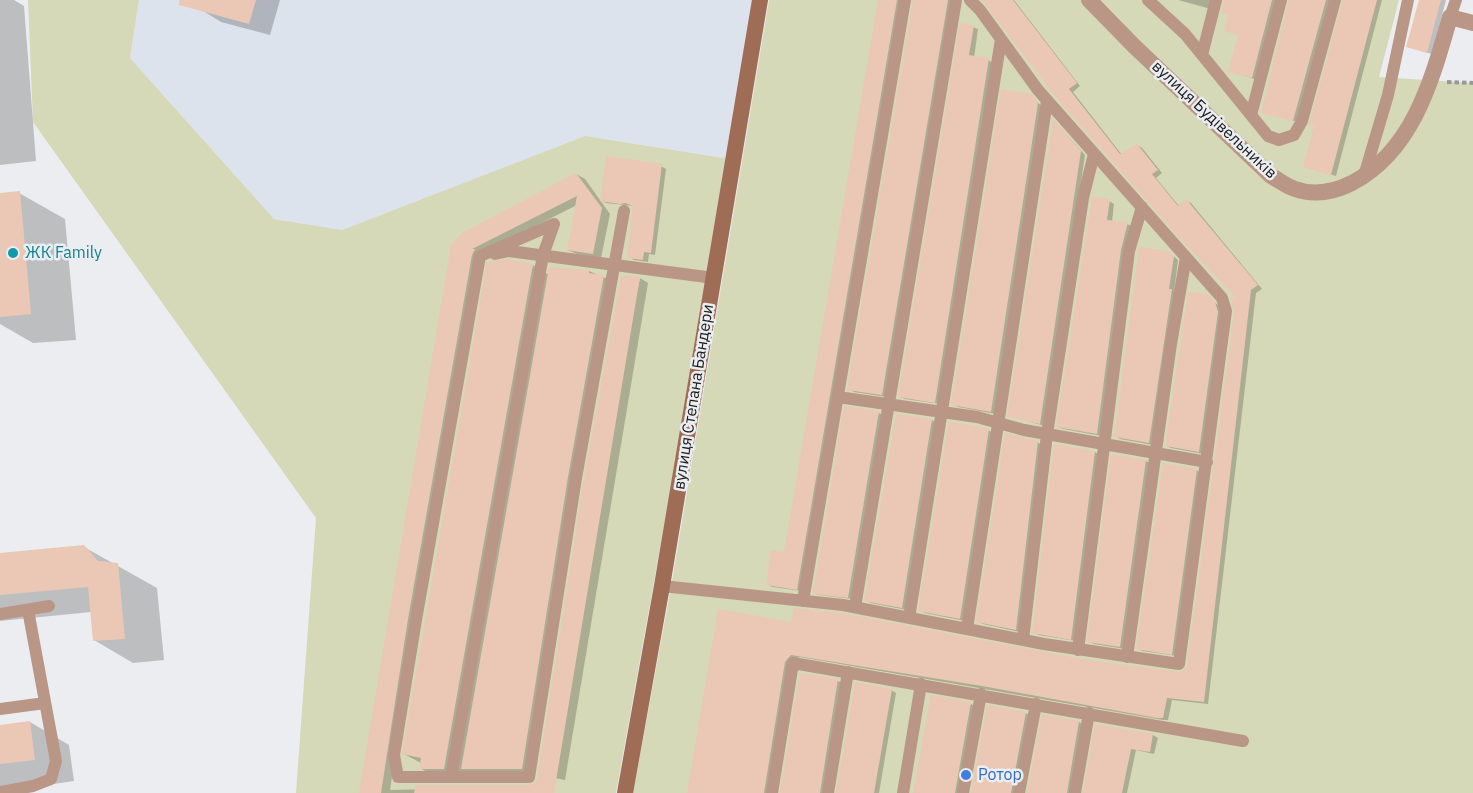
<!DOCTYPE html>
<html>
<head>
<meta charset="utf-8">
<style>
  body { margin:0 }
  canvas { display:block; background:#ebedf0 }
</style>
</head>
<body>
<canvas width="1473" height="793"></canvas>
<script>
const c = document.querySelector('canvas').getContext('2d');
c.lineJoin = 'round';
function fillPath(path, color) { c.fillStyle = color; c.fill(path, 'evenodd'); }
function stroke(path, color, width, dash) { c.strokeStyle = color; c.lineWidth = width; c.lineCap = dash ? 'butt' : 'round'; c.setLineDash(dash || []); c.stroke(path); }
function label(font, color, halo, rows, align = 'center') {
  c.font = font + ' "IBM Plex Sans",sans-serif'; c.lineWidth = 5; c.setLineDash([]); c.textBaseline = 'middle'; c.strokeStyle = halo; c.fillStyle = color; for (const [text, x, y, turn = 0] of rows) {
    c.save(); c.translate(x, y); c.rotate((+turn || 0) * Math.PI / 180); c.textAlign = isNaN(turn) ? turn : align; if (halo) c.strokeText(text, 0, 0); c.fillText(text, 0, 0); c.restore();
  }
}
const built = new Path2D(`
  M139,0H755L730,159L585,136L342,230L274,219L130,58Z`);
const green = new Path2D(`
  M28,0H139L130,58L274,219L342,230L585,136L730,159L616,793H296L316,518L33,122Z
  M769,0H1399L1379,77L1473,83V793H633L671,587Z`);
const shadow = new Path2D(`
  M0,0H14L24,6L36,161L0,165Z
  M203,0H280L270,35L221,22L200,9Z
  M879,0H903L801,591L773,587L768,585L785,554Z
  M914,0H954L887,397L854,392L849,389Z
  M983,0H1014L1080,86L1073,92L1122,155L1137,145L1142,148L1162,173L1156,178L1179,206L1186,201L1191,203L1262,289L1256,293L1208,704L1172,700L1168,720H1163L800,657L792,660L769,793H689L793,624L1183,673L1189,666L1240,300Z
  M1178,0H1214L1211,9Z
  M1225,0H1278L1257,80L1230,71L1239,35L1226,30L1230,15Z
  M1290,0H1332L1298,122L1263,112Z
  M1344,0H1382L1336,176L1305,167Z
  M1421,0H1446L1432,54L1408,47Z
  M973,27L978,29L974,58L988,60L993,63L940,404L905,399L900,397Z
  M1030,96L1043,107L996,414L958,407L953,404Z
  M1054,121L1085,155L1045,426L1009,416Z
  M661,166L666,169L655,255L649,254L648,262L634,260L629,257L635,206L606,203L601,200Z
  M576,174L585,179L610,214L601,258L577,254L568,250L577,205L480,254L416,624L390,790L529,787L537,782L640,278L648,283L565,780L555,778L553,793H360L454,243Z
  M19,193L65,219L76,340L33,343L0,324V194Z
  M1109,201L1114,204L1112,222L1127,224L1132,226L1102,436L1063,429L1058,427Z
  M1169,252L1178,260L1174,292L1176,294L1153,445L1120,439L1115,436Z
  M533,265L549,275L589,271L608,279L527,771H467L465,780H441L420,768L421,763L404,754Z
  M1207,296L1219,306L1222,315L1204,454L1171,448L1167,446Z
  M879,413L883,415L853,599L819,595L814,593Z
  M932,420L937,423L907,610L871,603L866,600Z
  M988,430L993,433L965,621L925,613L920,610Z
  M1037,442L1042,445L1020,632L983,624L978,622Z
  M1095,452L1099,455L1076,641L1039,635L1034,632Z
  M1113,455L1146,461L1151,464L1125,649L1094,644L1089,641Z
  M1196,470L1201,473L1177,656L1143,651L1138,649Z
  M84,547L157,588L164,660L133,663L94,640L91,612L0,621V555Z
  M801,674L838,681L843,683L825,793H782Z
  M891,690L896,693L879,793H838Z
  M971,704L975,706L960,793H915Z
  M1026,713L1030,716L1016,793H973Z
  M30,722L69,745L74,781L0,792V726Z
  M1079,722L1084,725L1072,793H1029Z
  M1097,726L1153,735L1158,738L1154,754L1136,750L1127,793H1085Z`);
const building = new Path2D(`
  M179,0H256L249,24L179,5Z
  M878,0H897L797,590L766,585L771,550L784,552Z
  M913,0H948L882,395L847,390Z
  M982,0H1013L1077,83L1069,89L1120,154L1137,144L1158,170L1152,174L1178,206L1186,199L1258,285L1251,290L1204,702L1167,698L1163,718H1157L982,686L791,655L785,662L764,793H687L718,609L791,622L794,608L842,613L1076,658L1178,672L1183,671L1187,666L1234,312L1230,297L1236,298L1176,234L1054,95Z
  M1224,0H1272L1252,78L1228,72L1238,35L1224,31L1228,15L1221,13Z
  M1289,0H1326L1293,121L1261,113Z
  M1343,0H1377L1331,175L1303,167L1314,126L1309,125Z
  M1419,0H1441L1427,53L1406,47Z
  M960,23L974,25L969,55L989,58L935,403L898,397Z
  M1001,89L1031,94L1038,103L991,412L951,405Z
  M1053,119L1081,151L1040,424L1007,417Z
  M606,156L662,164L651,253L644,252L643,260L627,258L633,206L625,203L620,204L600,201Z
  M576,173L602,208L593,254L567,250L577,196L472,249H475L472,255L408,619L381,793H359L451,245L462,233Z
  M20,191L31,314L0,317V193Z
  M1092,197L1110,199L1107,220L1128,222L1121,250L1097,434L1056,427Z
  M1139,247L1169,251L1174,256L1169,289H1172L1149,443L1114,437Z
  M509,259L533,264L444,769H419L421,758L402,754L487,262Z
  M549,267L589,270V273L604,275L568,477L522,769H461Z
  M626,275L640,277L554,793H414L416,785H529L533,784L537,779L584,479L621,276H625Z
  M1188,292L1208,294L1215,302L1218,312L1199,452L1165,446Z
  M844,406L879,411L848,598L813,594Z
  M896,414L932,419L902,608L864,601Z
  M949,421L989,429L960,619L918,611Z
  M1005,433L1038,441L1016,630L976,622Z
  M1054,444L1095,451L1071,640L1032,633Z
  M1111,454L1146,460L1120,647L1087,642Z
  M1163,463L1197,469L1172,655L1136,649Z
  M84,545L98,561L118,563L125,639L93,641L88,587L0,595V553Z
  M800,673L838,679L820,793H780Z
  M855,682L892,689L874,793H836Z
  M931,695L971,702L955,793H913Z
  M987,705L1026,712L1011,793H971Z
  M1042,715L1079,721L1067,793H1027Z
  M30,721L35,760L0,764V725Z
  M1095,724L1153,734L1150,752L1131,749L1122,793H1083Z`);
const path = new Path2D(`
  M1447,82L1473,83`);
const service = new Path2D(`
  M1148,0L1185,34L1268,136L1279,140L1294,135L1302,121L1335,0
  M1450,17L1456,0
  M1202,55L1216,0
  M1251,115L1281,0
  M1364,176L1388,95L1408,0
  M495,254L509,251L714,278
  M480,256L416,620L394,755L398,777H529L576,478L624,211
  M838,397L977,417L1024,430L1207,462
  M662,586L843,605L1044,644L1179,664L1226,311L1222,298L1038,90L980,10L970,0
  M803,601L905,0
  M855,607L956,0
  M0,614L49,606
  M909,618L1001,39
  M967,629L1047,101
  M1023,640L1047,434L1083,198L1094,154
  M1078,650L1129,251L1142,207
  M1127,657L1171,344L1186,257
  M0,709L45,703
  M451,777L543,255L554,224L480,256
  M0,792L33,786L51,779L56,761L28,610
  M772,793L793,663L1243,741
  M828,793L848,672
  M903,793L921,684
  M963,793L981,694
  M1019,793L1036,704
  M1075,793L1089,713`);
const minor = new Path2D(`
  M1089,0L1134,46L1271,176C1279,180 1287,187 1295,189C1315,196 1334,192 1352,183C1414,150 1432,79 1450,17L1473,23`);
const secondary = new Path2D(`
  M625,793L662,586L760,0`);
const markers = [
  [13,253,6,"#0f9aa8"],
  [966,775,6,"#3f7fe0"]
];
const streetNames = [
  ["вулиця Будівельників",1214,120,43],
  ["вулиця Степана Бандери",694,397,-81]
];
const cultureNames = [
  ["ЖК Family",25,253]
];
const shopNames = [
  ["Ротор",978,775]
];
fillPath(built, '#dde3ed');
fillPath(green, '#d5d9b7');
fillPath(shadow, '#0003');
fillPath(building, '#ebc7b5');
stroke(path, '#97989b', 4, [4.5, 3]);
stroke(service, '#ba9687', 12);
stroke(minor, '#ba9687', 16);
stroke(secondary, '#9f6c56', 16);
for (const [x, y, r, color] of markers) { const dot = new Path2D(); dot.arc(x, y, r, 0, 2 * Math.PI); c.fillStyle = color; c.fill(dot); stroke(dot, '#ebedf0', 2); }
label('16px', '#1b1c1d', '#ebedf0', streetNames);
label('16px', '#0d838f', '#ebedf0', cultureNames, 'left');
label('16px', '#366cbe', '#ebedf0', shopNames, 'left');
</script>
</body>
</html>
